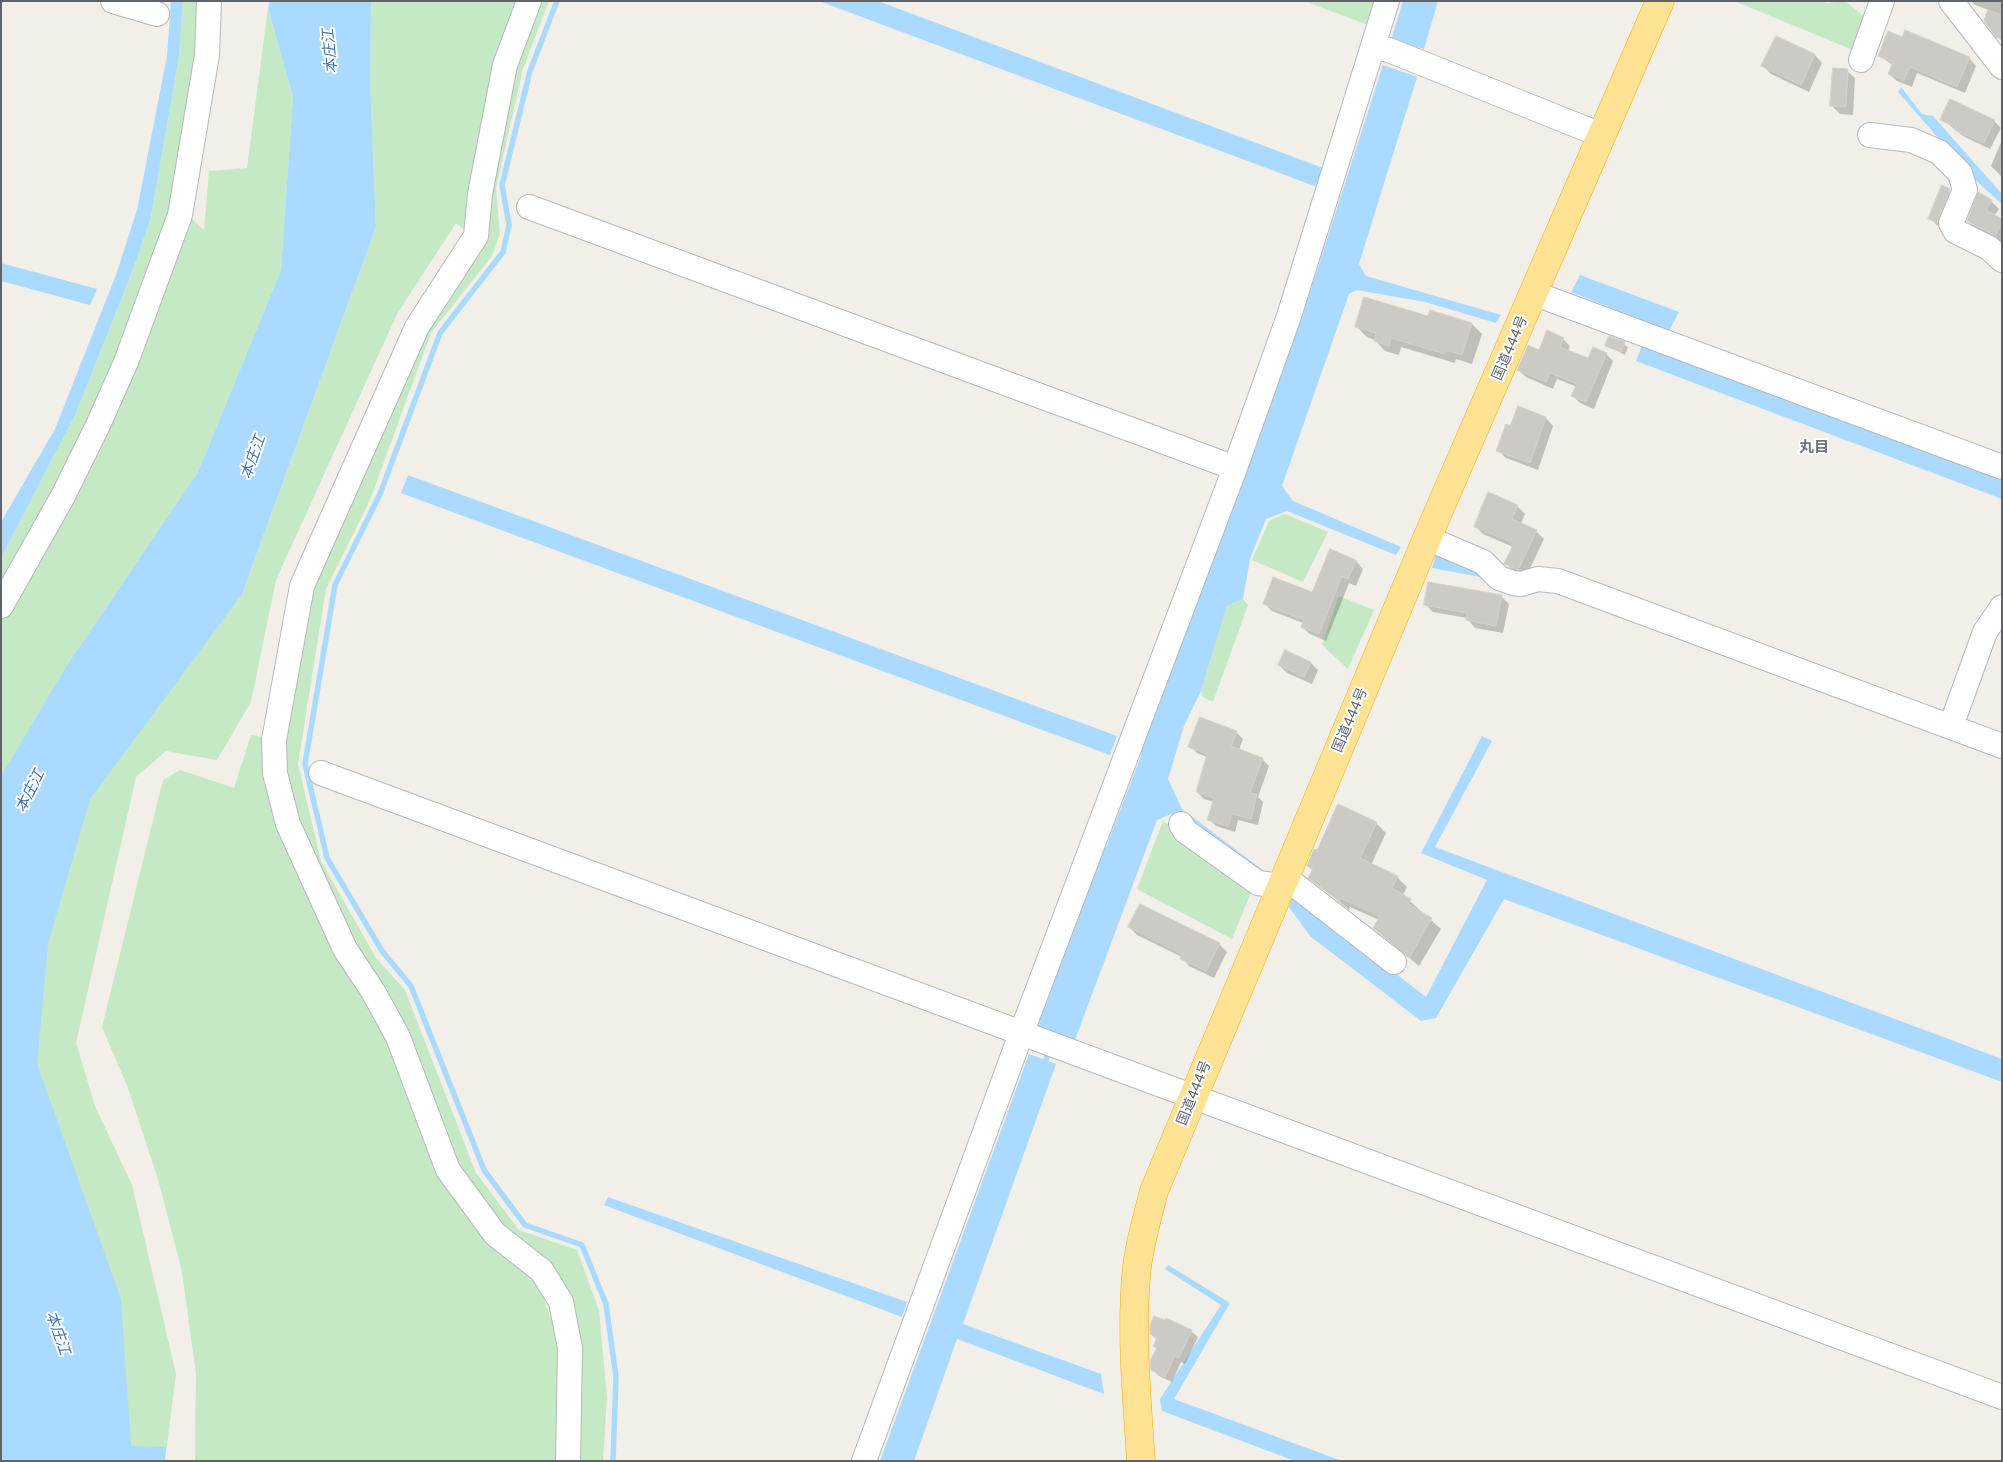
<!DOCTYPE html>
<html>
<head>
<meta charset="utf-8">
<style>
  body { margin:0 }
  #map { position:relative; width:2003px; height:1462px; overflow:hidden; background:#f1efe8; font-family:"Public Sans",sans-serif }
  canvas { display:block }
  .frame { position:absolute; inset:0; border:2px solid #5f6368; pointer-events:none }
</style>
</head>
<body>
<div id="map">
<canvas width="2003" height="1462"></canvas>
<div class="frame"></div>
</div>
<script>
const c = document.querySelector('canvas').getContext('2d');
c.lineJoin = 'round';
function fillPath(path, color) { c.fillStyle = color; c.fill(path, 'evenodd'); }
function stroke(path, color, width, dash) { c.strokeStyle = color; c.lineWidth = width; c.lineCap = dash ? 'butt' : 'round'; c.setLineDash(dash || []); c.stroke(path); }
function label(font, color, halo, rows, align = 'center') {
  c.font = font + ' "Public Sans","Noto Sans JP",sans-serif'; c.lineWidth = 4; c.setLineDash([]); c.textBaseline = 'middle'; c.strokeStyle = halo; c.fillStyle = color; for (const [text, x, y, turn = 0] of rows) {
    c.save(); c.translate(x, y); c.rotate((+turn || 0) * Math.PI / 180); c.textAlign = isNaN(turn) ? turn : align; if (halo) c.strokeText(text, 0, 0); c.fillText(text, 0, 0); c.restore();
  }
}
const green = new Path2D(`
  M183,1H216L187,215L204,230L209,171L247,168L268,8L293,97L281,270L198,472L67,665L1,777V558L76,413L134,267L151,217L179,56Z
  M371,1H549L523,69L496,188L500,234L492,256L431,333L370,500L326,589L298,764L321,861L376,958L405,990L476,1173L519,1230L577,1250L599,1310L607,1398L603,1461H578L570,1302L498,1230L453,1169L293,821L281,765L309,582L471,235L456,223L397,314L276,580L251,702L217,760L166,751L136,777L76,1043L95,1106L132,1185L176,1374L165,1461H114L2,1051L69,783L242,594L376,227L370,81Z
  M1304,1H1379L1371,26Z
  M1734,1H1822L1827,3L1845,1L1870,21L1858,52Z
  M1285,514L1328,532L1303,582L1252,560L1269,521Z
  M1339,596L1374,610L1348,669L1322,645Z
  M1243,599L1248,605L1213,702L1203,697L1201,691L1227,606Z
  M251,735L267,738L262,769L279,823L388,1036L438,1169L538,1281L560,1347L558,1461H195L196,1374L182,1272L158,1179L128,1088L102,1027L163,780L180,770L234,788Z
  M1163,821L1254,885L1232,939L1137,889Z`);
const water = new Path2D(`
  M171,1H183L179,56L151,217L134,267L76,413L1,558V522L55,429L116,275L137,210L167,56Z
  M270,1H371L370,81L376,227L242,594L90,799L48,944L37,1064L121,1299L131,1446L166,1447L165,1461H1V776L67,665L198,472L281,270L293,97L268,8Z
  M819,1H878L1323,168L1317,187Z
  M1403,1H1438L1424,49L1391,40Z
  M1383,65L1417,77L1359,264L1366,276L1501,315L1496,323L1425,302L1357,290L1349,294L1282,486L1293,501L1401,547L1396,555L1287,511L1266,519L1250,559L1243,599L1227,606L1201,691L1184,726L1168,779L1182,809L1264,871L1259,877L1171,814L1157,820L1075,1040L1037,1025L1100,858L1106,847L1141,756L1143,738L1301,320Z
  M1901,87L1922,114L1933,116L2002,194V204L1975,180L1898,92Z
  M1,263L97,289L90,305L1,281Z
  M1580,275L1679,312L1669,331L1571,292Z
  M1643,343L2002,479V499L1636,361Z
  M408,475L1117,736L1110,755L401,493Z
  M1436,554L1482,569L1491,579L1432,568Z
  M1482,736L1492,741L1435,847L2002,1059V1082L1504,899L1436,1018L1421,1021L1310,936L1289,907L1293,894L1426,997L1487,880L1421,853Z
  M1029,1054L1056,1064L963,1324L1101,1374L1104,1394L957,1339L914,1461H880Z
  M608,1197L907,1302L902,1317L604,1205Z
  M1168,1265L1230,1303L1174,1399L1342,1461H1295L1162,1411L1160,1399L1221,1305L1165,1269Z`);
const shadow = new Path2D(`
  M1971,1H2002V41L1985,21L1989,10L1975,5Z
  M1776,38L1815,55L1822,63L1809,92L1771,74L1763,66Z
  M1903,38L1969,58L1976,66L1965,93L1917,73L1912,87L1897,81L1889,74L1893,65L1879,56Z
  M1847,71L1855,78L1853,115L1840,114L1832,106Z
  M1942,119L1994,121L2001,128L1990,149L1963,136Z
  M2002,140V177L1991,166Z
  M1943,186L1958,198L1945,229L1938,226L1930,219Z
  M1991,201L1999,209L1994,216L2002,221V242L1976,229L1968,221Z
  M1472,324L1482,334L1472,364L1456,359L1455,363L1401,347L1399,355L1385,351L1375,340L1367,337L1357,327Z
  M1610,338L1628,347L1625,355L1607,345Z
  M1563,339L1570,346L1568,351L1589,360L1606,354L1613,361L1594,409L1580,403L1573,396L1577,387L1557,379L1553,389L1526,377L1518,370L1539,352Z
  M1546,418L1553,426L1538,470L1506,458L1498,450L1511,428Z
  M1517,506L1525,514L1521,524L1536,531L1544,539L1526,577L1513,571L1506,563L1513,547L1483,534L1475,526Z
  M1330,551L1356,561L1363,569L1356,586L1349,583L1326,641L1310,634L1302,627L1303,623L1272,611L1264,603L1312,594Z
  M1501,596L1509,604L1503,633L1475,628L1467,618L1433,612L1426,605Z
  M1311,663L1318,670L1312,684L1287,673L1279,665Z
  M1236,732L1243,739L1239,750L1262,759L1269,766L1258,797L1263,802L1258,825L1238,820L1235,832L1216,826L1209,819L1214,802L1204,799L1197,792L1207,757L1197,753L1190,746Z
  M1376,823L1386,833L1371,865L1397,877L1407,887L1403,895L1441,929L1419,966L1374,928L1379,920L1350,907L1349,910L1310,878L1313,871L1308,866L1318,851Z
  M1129,927L1219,944L1227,952L1214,978L1189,966L1182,957L1137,935Z
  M1191,1331L1198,1337L1185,1364L1181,1362L1172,1382L1159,1376L1152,1369L1157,1349L1154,1346L1157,1340L1151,1334Z`);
const stream = new Path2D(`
  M557,1L530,71L502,185L509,225L503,252L440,333L380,494L335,585L305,764L327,858L382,951L411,986L484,1170L525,1225L582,1245L606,1304L616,1377L613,1461
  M1043,1068L1050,1048`);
const building = new Path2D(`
  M1988,10L2002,15V39L1996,37L1984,21Z
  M1905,30L1970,57L1957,87L1910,67L1904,80L1888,74L1893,62L1878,56L1888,31L1902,37Z
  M1776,36L1815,54L1801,85L1761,66Z
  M1833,68L1848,69L1846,107L1830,106Z
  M1950,99L1995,120L1984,143L1955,130L1956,127L1940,120Z
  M1942,185L1950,189L1937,223L1928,219Z
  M1978,192L1992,200L1986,210L2002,219V224L1995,236L1967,221Z
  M1364,297L1428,316L1430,310L1472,323L1462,355L1446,350L1445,354L1391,338L1389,346L1374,341L1376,333L1355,327Z
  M1547,330L1564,338L1560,347L1588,358L1593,347L1607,353L1586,402L1571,396L1577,384L1550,373L1546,382L1517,370L1528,345L1539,350Z
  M1609,336L1625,342L1621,352L1605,346Z
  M1518,406L1546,417L1530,463L1496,451L1506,424L1510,426Z
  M1488,492L1518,505L1512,519L1537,530L1518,570L1504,564L1514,543L1474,527Z
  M1330,549L1356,560L1348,579L1342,576L1319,634L1301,627L1304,620L1263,604L1273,577L1312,592Z
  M1428,582L1502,595L1496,626L1466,620L1467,613L1424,605Z
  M1285,650L1311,662L1304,677L1278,665Z
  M1200,717L1237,731L1231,746L1263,758L1250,793L1257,794L1251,819L1232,814L1228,826L1207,820L1214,798L1196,792L1207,754L1188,747Z
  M1338,804L1377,822L1360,858L1398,876L1392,888L1411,899L1408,904L1432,918L1409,958L1373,928L1380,916L1340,898L1339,901L1308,878L1313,869L1307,866L1314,849L1317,850Z
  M1140,904L1220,943L1206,971L1180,959L1182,954L1128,927Z
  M1154,1316L1165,1320L1166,1318L1192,1330L1179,1358L1175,1356L1165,1377L1151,1370L1150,1361L1157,1348L1153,1346L1157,1338L1150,1334V1326Z`);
const minor = new Path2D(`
  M113,1L157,14
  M529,1L505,65L480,194L476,236L417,327L302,586L274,740L275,773L288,824L345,949L374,993L398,1037L448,1170L495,1234L542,1271L561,1302L570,1348L568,1461
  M1951,1L2002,67
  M1373,47L1389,50L1601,135
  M1861,60L1882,1
  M1870,135L1911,140L1939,152L1960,173L1965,190L1951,223L1955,231L1989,248L2002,260
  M529,207L1235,468
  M1533,293L2002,467
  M1427,538L1483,562L1499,578L1513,583L1521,584L1538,579L1558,581L2002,746
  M1,606L63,496L98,425L126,362L180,215L207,55L209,1
  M1951,726L1985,632L2002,607
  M321,773L2002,1397
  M1181,824L1185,831L1258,883L1281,886L1295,885L1394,962
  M864,1461L1021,1034L1235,468L1289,316L1387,1`);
const highway = new Path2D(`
  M1141,1461C1137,1400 1131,1338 1136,1277C1138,1248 1147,1219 1154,1191L1427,538L1660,1`);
const streetNames = [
  ["国道444号",1510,348,-67],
  ["国道444号",1350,720,-67],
  ["国道444号",1194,1093,-68]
];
const waterNames = [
  ["本庄江",330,51,-95],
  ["本庄江",253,457,-70],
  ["本庄江",30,791,-63],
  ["本庄江",58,1333,71]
];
const neighbourhoodNames = [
  ["丸目",1814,447]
];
fillPath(green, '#c5e8c5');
fillPath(water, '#aadaff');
fillPath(shadow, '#0003');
stroke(stream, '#aadaff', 5.5);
fillPath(building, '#cccac5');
stroke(building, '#d6d1c6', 1);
stroke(minor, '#b5b8bc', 26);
stroke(highway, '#f9ab00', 29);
stroke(minor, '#fff', 24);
stroke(highway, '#fde293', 28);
label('14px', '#5f6368', '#fff', streetNames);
label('italic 15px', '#4174aa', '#fff', waterNames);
label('bold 15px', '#70757a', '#fff', neighbourhoodNames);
</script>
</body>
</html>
